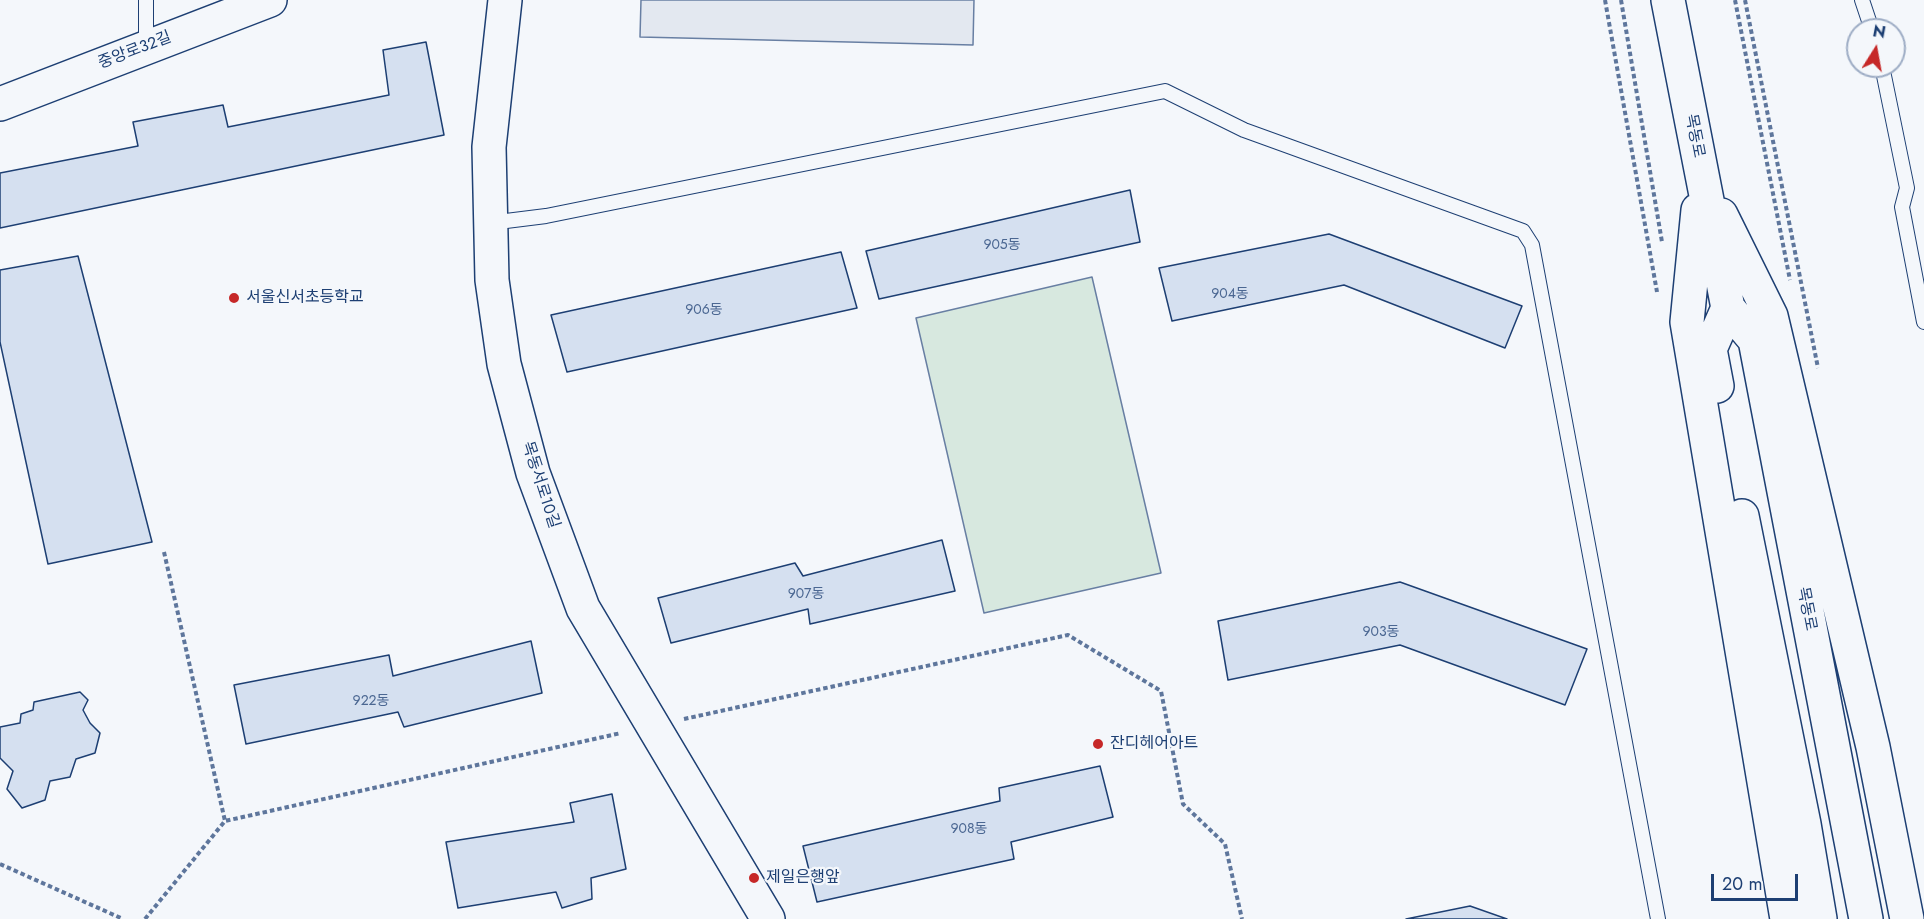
<!DOCTYPE html>
<html>
<head>
<meta charset="utf-8">
<style>
  body { margin:0 }
  #map { position:relative; width:1924px; height:919px; overflow:hidden; background:#f4f7fb; font-family:Jost,sans-serif }
  canvas { display:block }
  .north { position:absolute; left:1846px; top:18px; width:60px; height:60px; box-sizing:border-box; background:#f4f7fb; border:2px solid #9eadc5; border-radius:50%; rotate:11deg; font-size:16px; font-weight:700; line-height:24px; text-align:center; color:#1d3f73 }
  .north::after { content:''; display:block; margin:auto; width:21px; height:27px; background:#c62828; clip-path:polygon(50% 0,100% 100%,50% 72%,0 100%) }
  .scale { position:absolute; left:1711px; top:874px; width:87px; height:27px; box-sizing:border-box; border:3px solid #1d3f73; border-top:0; padding-left:8px; font-size:18px; line-height:21px; white-space:nowrap; color:#1d3f73; -webkit-text-stroke:4px #f4f7fb; paint-order:stroke }
</style>
</head>
<body>
<div id="map">
<canvas width="1924" height="919"></canvas>
<div class="north">N</div>
<div class="scale">20 m</div>
</div>
<script>
const c = document.querySelector('canvas').getContext('2d');
c.lineJoin = 'round';
function fillPath(path, color) { c.fillStyle = color; c.fill(path, 'evenodd'); }
function stroke(path, color, width, dash) { c.strokeStyle = color; c.lineWidth = width; c.lineCap = dash ? 'butt' : 'round'; c.setLineDash(dash || []); c.stroke(path); }
function label(font, color, halo, rows, align = 'center') {
  c.font = font + ' Jost,"Noto Sans KR",sans-serif'; c.lineWidth = 4.5; c.setLineDash([]); c.textBaseline = 'middle'; c.strokeStyle = halo; c.fillStyle = color; for (const [text, x, y, turn = 0] of rows) {
    c.save(); c.translate(x, y); c.rotate((+turn || 0) * Math.PI / 180); c.textAlign = isNaN(turn) ? turn : align; if (halo) c.strokeText(text, 0, 0); c.fillText(text, 0, 0); c.restore();
  }
}
const green = new Path2D(`
  M1092,277L1161,573L984,613L916,318Z`);
const parking = new Path2D(`
  M641,0H974L973,45L640,37Z`);
const building = new Path2D(`
  M426,42L444,135L0,228V173L138,146L133,122L223,105L228,127L389,95L383,50Z
  M1130,190L1140,242L879,299L866,251Z
  M1329,234L1522,306L1505,348L1344,285L1172,321L1159,268Z
  M841,252L857,308L567,372L551,315Z
  M78,256L152,542L48,564L0,342V270Z
  M942,540L955,591L810,624L808,609L671,643L658,598L795,563L803,576Z
  M1400,582L1587,649L1565,705L1400,645L1228,680L1218,621Z
  M531,641L542,693L404,727L398,712L246,744L234,685L389,655L393,676Z
  M80,692L88,700L83,710L90,723L100,733L95,753L76,759L70,777L50,781L45,800L22,808L7,789L13,771L0,758V727L20,723L21,714L33,710L34,702Z
  M1100,766L1113,817L1011,842L1014,859L817,902L803,846L1000,801L999,788Z
  M612,794L626,869L591,878L592,899L562,908L556,892L458,908L446,842L574,822L570,803Z
  M1470,906L1507,919H1406Z`);
const path = new Path2D(`
  M1605,0L1657,292
  M1621,0L1662,242
  M1735,0L1790,280
  M1745,0L1818,368
  M164,552L225,821
  M684,719L1068,635L1161,691L1183,804L1225,844L1242,919
  M0,864L123,919
  M145,919L225,821L621,733`);
const lane = new Path2D(`
  M146,0V47
  M1862,0L1872,30
  M1882,66L1907,188L1902,207L1924,322
  M490,223L546,216L1165,91L1244,130L1523,231L1532,245L1658,919`);
const secondary = new Path2D(`
  M505,0L489,147L492,280L504,364L533,473L583,608L768,919
  M1668,0L1728,308L1755,340L1866,919
  M0,104L270,0
  M1698,210L1687,322L1787,919
  M1721,215L1771,316L1873,747L1907,919
  M1717,386L1710,349L1728,308
  M1742,516L1804,824L1820,919`);
const markers = [
  [234,298,6,"#c62828"],
  [1098,744,6,"#c62828"],
  [754,878,6,"#c62828"]
];
const numberNames = [
  ["905동",1002,246],
  ["904동",1230,295],
  ["906동",704,311],
  ["907동",806,595],
  ["903동",1381,633],
  ["922동",371,702],
  ["908동",969,830]
];
const streetNames = [
  ["중앙로32길",135,51,-21],
  ["목동로",1694,136,79],
  ["목동서로10길",540,485,72],
  ["목동로",1806,609,79]
];
const poiNames = [
  ["서울신서초등학교",246,298],
  ["잔디헤어아트",1110,744],
  ["제일은행앞",766,878]
];
fillPath(green, '#d7e8df');
stroke(green, '#687fa3', 1.5);
fillPath(parking, '#e3e8f0');
stroke(parking, '#687fa3', 1.5);
fillPath(building, '#d5e0f0');
stroke(building, '#1d3f73', 1.5);
stroke(lane, '#1d3f73', 16);
stroke(secondary, '#1d3f73', 36);
stroke(path, '#5e769c', 4, [4.5, 3]);
stroke(lane, '#f4f7fb', 14);
stroke(secondary, '#f4f7fb', 33);
for (const [x, y, r, color] of markers) { const dot = new Path2D(); dot.arc(x, y, r, 0, 2 * Math.PI); c.fillStyle = color; c.fill(dot); stroke(dot, '#f4f7fb', 2); }
label('14px', '#4b6792', null, numberNames);
label('16px', '#1d3f73', '#f4f7fb', streetNames);
label('16px', '#1d3f73', '#f4f7fb', poiNames, 'left');
</script>
</body>
</html>
